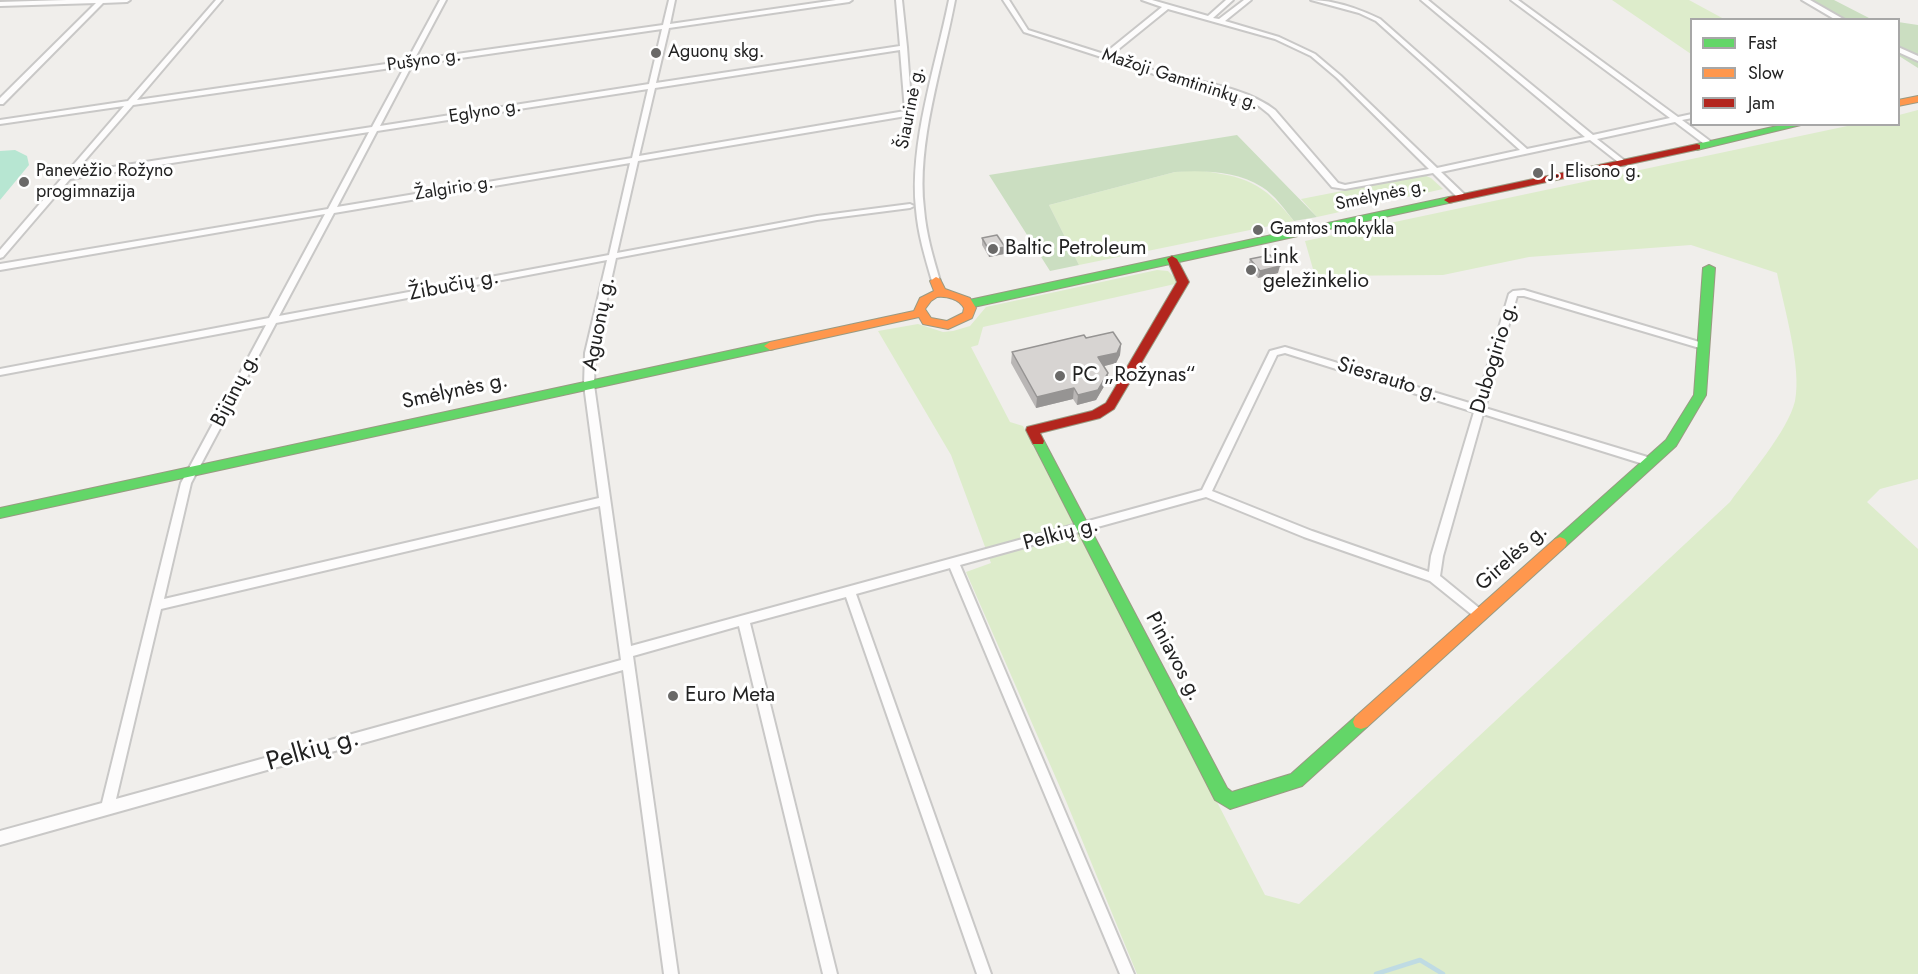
<!DOCTYPE html>
<html>
<head>
<meta charset="utf-8">
<style>
  body { margin:0 }
  #map { position:relative; width:1918px; height:974px; overflow:hidden; background:#f0eeeb; font-family:Jost,sans-serif }
  canvas { display:block }
  .legend { position:absolute; left:1690px; top:18px; width:210px; height:108px; box-sizing:border-box; background:#fff; border:2px solid #a7a7a7; margin:0; padding:8px 10px; list-style:none; font-size:18px; color:#222 }
  .legend li { display:flex; align-items:center; gap:12px; height:30px }
  .legend b { width:30px; border:2px solid #a7a7a7 }
</style>
</head>
<body>
<div id="map">
<canvas width="1918" height="974"></canvas>
<ul class="legend">
<li><b style="height:8px;background:#63d668"></b>Fast</li>
<li><b style="height:8px;background:#ff974d"></b>Slow</li>
<li><b style="height:8px;background:#b3261e"></b>Jam</li>
</ul>
</div>
<script>
const c = document.querySelector('canvas').getContext('2d');
c.lineJoin = 'round';
function fillPath(path, color) { c.fillStyle = color; c.fill(path, 'evenodd'); }
function stroke(path, color, width, dash) { c.strokeStyle = color; c.lineWidth = width; c.lineCap = dash ? 'butt' : 'round'; c.setLineDash(dash || []); c.stroke(path); }
function label(font, color, halo, rows, align = 'center') {
  c.font = font + ' Jost,sans-serif'; c.lineWidth = 6; c.setLineDash([]); c.textBaseline = 'middle'; c.strokeStyle = halo; c.fillStyle = color; for (const [text, x, y, turn = 0] of rows) {
    c.save(); c.translate(x, y); c.rotate((+turn || 0) * Math.PI / 180); c.textAlign = isNaN(turn) ? turn : align; if (halo) c.strokeText(text, 0, 0); c.fillText(text, 0, 0); c.restore();
  }
}
const grass = new Path2D(`
  M1612,0H1689L1724,19L1692,20L1691,54Z
  M1918,110V479L1880,489L1867,502L1918,549V974H1137L1066,801L966,572L991,563L951,455L878,331L918,324L943,332L953,331L970,326L986,307L1157,270L1168,271L1176,279L1175,284L983,327L978,345L971,347L1010,422L1023,426L1265,895L1299,904L1730,502C1748,477 1788,431 1795,401C1802,368 1784,307 1777,273L1691,245L1529,257L1443,275L1315,276L1305,241L1852,125L1898,124L1899,115Z
  M1196,170C1247,177 1261,181 1294,221L1079,265L1049,205L1175,172Z
  M1424,175L1431,178L1443,189L1317,217L1301,199Z`);
const forest = new Path2D(`
  M1805,0H1834L1869,18L1881,19H1842Z
  M1898,22L1918,25V68L1899,56Z
  M1237,135L1317,217L1294,221C1285,210 1275,195 1262,187C1237,171 1203,170 1175,172L1049,205L1079,265L1050,271L989,175Z`);
const pitch = new Path2D(`
  M15,150L27,156L29,165L0,200V151Z`);
const stream = new Path2D(`
  M1376,974L1420,960L1443,974`);
const street = new Path2D(`
  M67,0H130L127,2L103,3L3,104H0V98L96,3L0,6V2Z
  M216,0H222L137,100L407,61L440,0H446L414,60L663,25L669,0H675L670,24L836,0H852L849,2L669,28L656,83L900,46L896,0H902L907,47L912,115L638,161L617,253L817,216L910,204L914,206L910,208L817,220L616,258L595,353L594,385L631,646L1202,490L1270,351L1285,347L1476,405L1509,294L1513,291L1524,290L1706,344L1708,346L1703,349L1524,296H1517L1485,408L1654,459L1655,462L1650,466L1483,414L1443,556L1440,576L1484,612L1486,615L1484,618L1480,620L1476,618L1430,581L1304,537L1206,497L960,565L1134,974H1120L950,568L856,594L991,974H977L846,597L750,623L837,974H823L739,626L633,656L678,974H664L623,670L0,845V831L102,803L181,483L266,325L0,375V369L269,318L325,214L0,270V264L328,209L369,132L70,179L3,257L0,258V250L124,106L0,124V120L128,101ZM662,29L649,84L380,126L412,65ZM900,50L905,111L639,156L655,88ZM405,66L372,127L74,173L133,105ZM648,89L632,158L337,207L377,131ZM630,163L609,255L279,316L334,213ZM607,260L585,353L584,385L599,498L164,599L191,483L276,323ZM1285,353L1474,412L1431,556L1429,572L1312,531L1212,491L1277,355ZM600,506L621,660L116,799L161,609Z
  M949,0H955C943,65 916,143 924,209C926,234 933,257 940,281L936,284L932,281C925,257 918,234 916,209C909,143 936,65 949,0Z
  M1003,0H1009L1028,30L1104,54L1162,7L1142,0H1152L1208,16L1226,0H1233L1213,18L1219,19L1244,0H1251L1225,21L1279,37L1315,54L1341,76L1437,168L1520,150L1376,21L1359,13L1311,0C1334,0 1359,9 1380,19L1527,149L1585,137L1421,0H1428L1593,135L1670,118L1511,0H1518L1678,117L1692,114V118L1682,120L1714,144L1707,146L1675,122L1597,139L1625,161V165H1622L1590,140L1441,172L1465,195L1466,197L1462,199H1459L1433,173L1345,189L1332,187L1269,114L1259,106L1220,91L1154,74L1024,32ZM1168,9L1275,39L1311,56L1337,78L1429,169L1345,185L1338,183L1275,110C1244,86 1196,82 1159,72C1143,67 1127,61 1110,56Z
  M1802,0H1810L1845,20H1836Z
  M1898,47L1918,56V61L1898,52Z`);
const fast = new Path2D(`
  M1786,124H1805L1697,150L1692,147L1697,144Z
  M1449,197L1453,198V202L969,308L963,304L969,300Z
  M1709,265L1715,268L1706,395L1676,446L1565,547H1555L1553,543L1555,539L1666,440L1694,395L1703,268Z
  M770,342L776,346L774,349L0,518V508Z
  M1038,436L1044,441L1227,788L1232,792L1291,774L1355,717L1361,715L1367,717L1369,722L1367,727L1302,786L1230,809L1215,800L1032,441Z`);
const slow = new Path2D(`
  M1918,96V102L1898,106V100Z
  M936,277L940,279L945,289L970,298L976,308L972,318L948,329L923,324L919,317L770,350L764,346L770,342L914,311L920,298L934,291L930,281ZM937,297C947,296 959,299 964,308L963,313L947,321L931,318L925,309L931,301Z
  M1560,537L1565,539L1567,543L1565,547L1367,727L1361,729L1355,727L1353,722L1355,717L1555,539Z`);
const jam = new Path2D(`
  M1697,144L1700,145V149L1449,203L1444,200L1449,197Z
  M1172,256L1177,259L1189,282L1114,409L1100,418L1040,433L1044,441L1043,444H1033L1026,430L1027,427L1092,411L1106,403L1177,282L1167,259Z`);
const wall = new Path2D(`
  M982,238L1005,247L1004,254L989,257L982,245Z
  M1250,259L1278,273L1258,278L1248,266Z
  M1086,338L1121,344L1120,355L1116,363L1104,366L1108,373L1106,383L1096,400L1077,405L1073,399L1036,408L1011,363L1012,352Z`);
const shadedWall = new Path2D(`
  M1005,247L1004,254L989,257V250Z
  M1280,266L1278,273L1258,278L1260,271Z
  M1121,344L1120,355L1116,363L1097,368L1098,357Z
  M1108,373L1106,383L1096,400L1077,405L1078,395Z
  M1074,388L1073,399L1036,408L1037,397Z`);
const building = new Path2D(`
  M997,235L1005,247L989,250L982,238Z
  M1270,255L1280,266L1260,271L1250,259Z
  M1113,332L1121,344L1117,353L1098,357L1108,373L1098,390L1078,395L1074,388L1037,397L1012,352L1084,335L1086,338Z`);
const markers = [
  [656,53,6,"#6a6968"],
  [1538,173,6,"#6a6968"],
  [24,182,6,"#6a6968"],
  [1258,230,6,"#6a6968"],
  [993,249,6,"#6a6968"],
  [1251,270,6,"#6a6968"],
  [1060,376,6,"#6a6968"],
  [673,696,6,"#6a6968"]
];
const farPoinames = [
  ["Aguonų skg.",668,53],
  ["Panevėžio Rožyno",36,172],
  ["progimnazija",36,193],
  ["J. Elisono g.",1550,173],
  ["Gamtos mokykla",1270,230]
];
const farStreetnames = [
  ["Pušyno g.",424,61,-8],
  ["Mažoji Gamtininkų g.",1180,80,18],
  ["Šiaurinė g.",911,108,-79],
  ["Eglyno g.",485,112,-9],
  ["Žalgirio g.",454,189,-9],
  ["Smėlynės g.",1381,196,-12]
];
const poiNames = [
  ["Baltic Petroleum",1005,249],
  ["Link",1263,258],
  ["geležinkelio",1263,282],
  ["PC „Rožynas“",1072,376],
  ["Euro Meta",685,696]
];
const streetNames = [
  ["Žibučių g.",454,286,-11],
  ["Aguonų g.",600,324,-79],
  ["Dubogirio g.",1495,358,-73],
  ["Siesrauto g.",1388,380,17],
  ["Bijūnų g.",236,390,-63],
  ["Smėlynės g.",455,392,-12],
  ["Pelkių g.",1061,535,-15],
  ["Girelės g.",1512,558,-42],
  ["Piniavos g.",1173,657,62]
];
const nearStreetnames = [
  ["Pelkių g.",313,751,-16]
];
fillPath(grass, '#ddeccb');
fillPath(forest, '#cbdec1');
fillPath(pitch, '#b7e6d2');
stroke(stream, '#bfdbe3', 4.5);
stroke(street, '#c9c8c7', 4);
stroke(fast, '#999a82', 2);
stroke(slow, '#999a82', 2);
stroke(jam, '#999a82', 2);
fillPath(street, '#fdfcfc');
fillPath(fast, '#63d668');
fillPath(slow, '#ff974d');
fillPath(jam, '#b3261e');
fillPath(wall, '#b9b6b5');
fillPath(shadedWall, '#969493');
fillPath(building, '#d7d4d2');
stroke(building, '#969493', 1.5);
for (const [x, y, r, color] of markers) { const dot = new Path2D(); dot.arc(x, y, r, 0, 2 * Math.PI); c.fillStyle = color; c.fill(dot); stroke(dot, '#fff', 2); }
label('18px', '#222', '#fff', farPoinames, 'left');
label('18px', '#222', '#fff', farStreetnames);
label('21px', '#222', '#fff', poiNames, 'left');
label('21px', '#222', '#fff', streetNames);
label('26px', '#222', '#fff', nearStreetnames);
</script>
</body>
</html>
